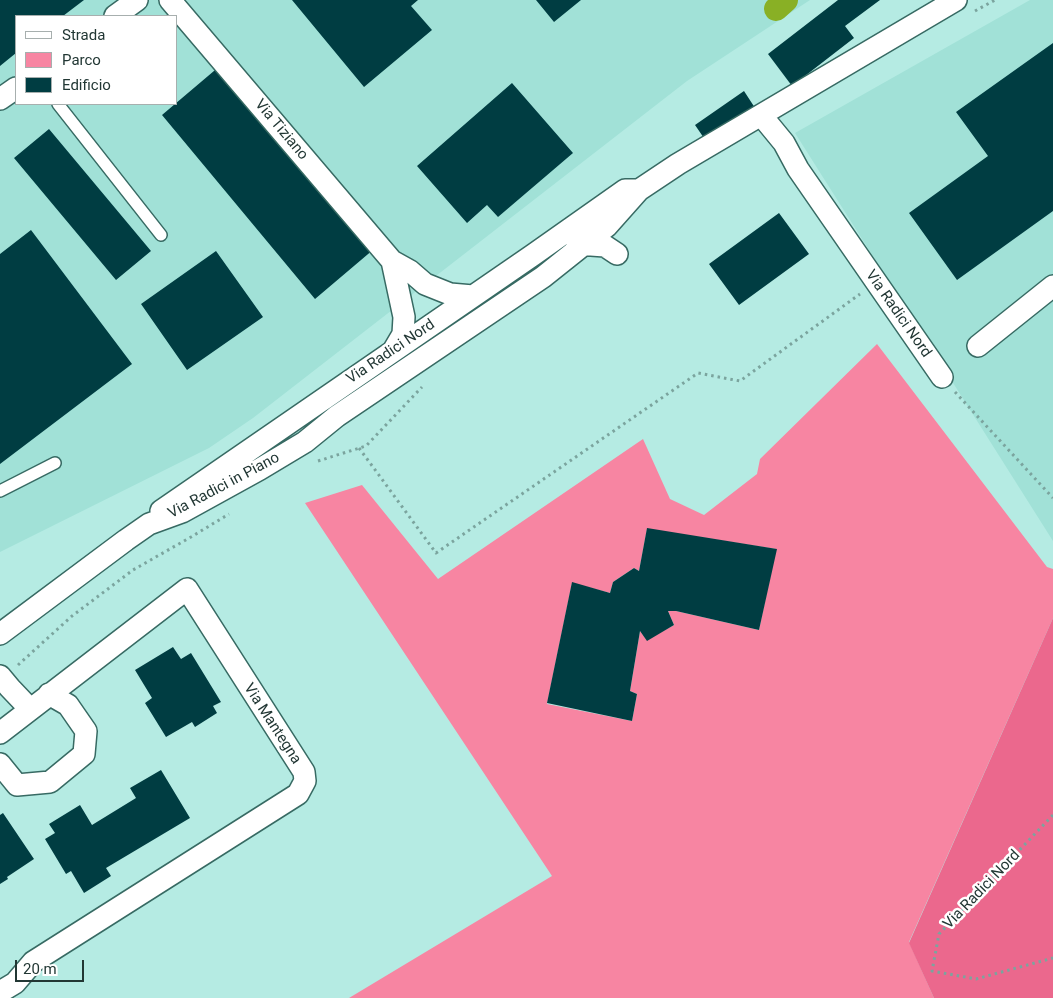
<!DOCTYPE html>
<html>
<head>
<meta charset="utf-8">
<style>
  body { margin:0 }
  #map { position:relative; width:1053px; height:998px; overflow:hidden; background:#b5ebe3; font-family:Roboto,sans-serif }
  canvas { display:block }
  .legend { position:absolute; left:15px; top:15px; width:162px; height:90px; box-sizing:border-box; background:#fff; border:1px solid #a7afae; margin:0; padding:6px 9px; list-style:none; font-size:15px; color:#223734 }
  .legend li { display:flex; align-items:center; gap:10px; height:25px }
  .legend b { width:25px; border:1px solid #a7afae }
  .scale { position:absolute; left:15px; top:960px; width:69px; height:22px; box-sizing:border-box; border:2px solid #223734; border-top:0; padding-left:6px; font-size:15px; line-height:18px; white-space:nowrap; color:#223734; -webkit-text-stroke:4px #fff; paint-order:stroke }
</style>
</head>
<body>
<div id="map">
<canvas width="1053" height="998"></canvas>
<ul class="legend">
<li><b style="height:6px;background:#fff"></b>Strada</li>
<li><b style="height:14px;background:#f785a2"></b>Parco</li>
<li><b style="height:14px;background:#003d42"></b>Edificio</li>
</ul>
<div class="scale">20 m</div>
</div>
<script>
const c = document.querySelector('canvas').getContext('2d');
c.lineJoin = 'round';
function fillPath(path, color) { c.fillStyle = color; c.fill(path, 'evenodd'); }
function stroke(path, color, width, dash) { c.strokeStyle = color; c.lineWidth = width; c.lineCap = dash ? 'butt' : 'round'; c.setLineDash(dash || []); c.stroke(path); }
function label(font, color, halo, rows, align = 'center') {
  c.font = font + ' Roboto,sans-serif'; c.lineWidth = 5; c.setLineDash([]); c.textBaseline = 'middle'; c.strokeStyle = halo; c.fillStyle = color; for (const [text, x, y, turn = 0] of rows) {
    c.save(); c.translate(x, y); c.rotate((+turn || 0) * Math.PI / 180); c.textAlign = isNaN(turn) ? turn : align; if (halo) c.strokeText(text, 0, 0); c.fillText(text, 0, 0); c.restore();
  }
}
const built = new Path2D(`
  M0,0H810L687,81L253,418L209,448L0,552ZM16,16H176V104H16Z
  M1030,0H1053V541L795,133Z`);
const green = new Path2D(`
  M877,344L1047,567L1053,569V618L909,942L934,998H349L552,876L305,503L362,485L438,579L643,439L670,499L704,515L757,474L760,459ZM647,529L776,549L759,630L676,611H668L674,625L647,640L640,631L630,691L637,694L632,721L547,704L572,583L610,593L613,582L634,568L639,571Z`);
const forest = new Path2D(`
  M1053,618V998H934L909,943Z`);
const canal = new Path2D(`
  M776,9L786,0`);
const building = new Path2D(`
  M0,0H84L63,16H16V53L0,66Z
  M292,0H418L411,6L432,30L364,87Z
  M536,0H581L554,22Z
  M838,0H880L845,26L854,38L792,86L768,54Z
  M1053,43V211L957,280L909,213L988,156L956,112Z
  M221,65L374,249L315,299L162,115Z
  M512,83L573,153L498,217L487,205L467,223L417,166Z
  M744,91L757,111L708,144L695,125Z
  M49,129L151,251L116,280L14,158Z
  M779,213L809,254L739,305L709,264Z
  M31,230L132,364L0,464V254Z
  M216,251L263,317L187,370L141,304Z
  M647,528L777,549L759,630L676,611H668L674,625L647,641L640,631L630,691L637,694L632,721L547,703L572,582L610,593L613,582L634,568L639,571Z
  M173,647L181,659L191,653L221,702L213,706L217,713L195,727L192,722L166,737L145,703L152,698L135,670Z
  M161,770L190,818L106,868L111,876L84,893L71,871L66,874L45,839L55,833L49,824L80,805L92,825L136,798L130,788Z
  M3,813L34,859L7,877L8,879L0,884V815Z`);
const path = new Path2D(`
  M975,11L995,0
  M955,392L1053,498
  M359,448L436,553L698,373L740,381L860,294
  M318,461L366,446L422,387
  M18,665L72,616L133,570L191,537L229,514
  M1053,815L939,934L932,971L976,979L1053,958`);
const service = new Path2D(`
  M58,104L161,235
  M0,491L55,463`);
const minor = new Path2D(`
  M170,0L392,261L410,271L425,284L450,294L473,296
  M115,16L137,0
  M0,99L16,88
  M761,115L784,143L798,169L942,377
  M577,244L605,246L617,254
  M392,261L404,317L403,334L393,351
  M978,346L1053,286
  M161,511L533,255L625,190H635
  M0,634L126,540L149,524L182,512L260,469L305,442L337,416L543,277L607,226L639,190L678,164L956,0
  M0,676L10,688L30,709
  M0,733L187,589L304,772L305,781L298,794L33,962L15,983L0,992
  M0,764L17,785L50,782L84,754L86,731L68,705L49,694`);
const streetNames = [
  ["Via Tiziano",281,130,50],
  ["Via Radici Nord",898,314,55],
  ["Via Radici Nord",391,352,-34],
  ["Via Radici in Piano",224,486,-28],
  ["Via Mantegna",272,724,57],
  ["Via Radici Nord",982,890,-46]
];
fillPath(built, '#a1e1d7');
fillPath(green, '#f785a2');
fillPath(forest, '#eb688d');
stroke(canal, '#89b025', 24);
fillPath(building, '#003d42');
stroke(service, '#376a63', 14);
stroke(minor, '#376a63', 24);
stroke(path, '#7ba49e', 3, [2.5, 4]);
stroke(service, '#fff', 11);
stroke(minor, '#fff', 21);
label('15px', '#223734', '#fff', streetNames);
</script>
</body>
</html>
